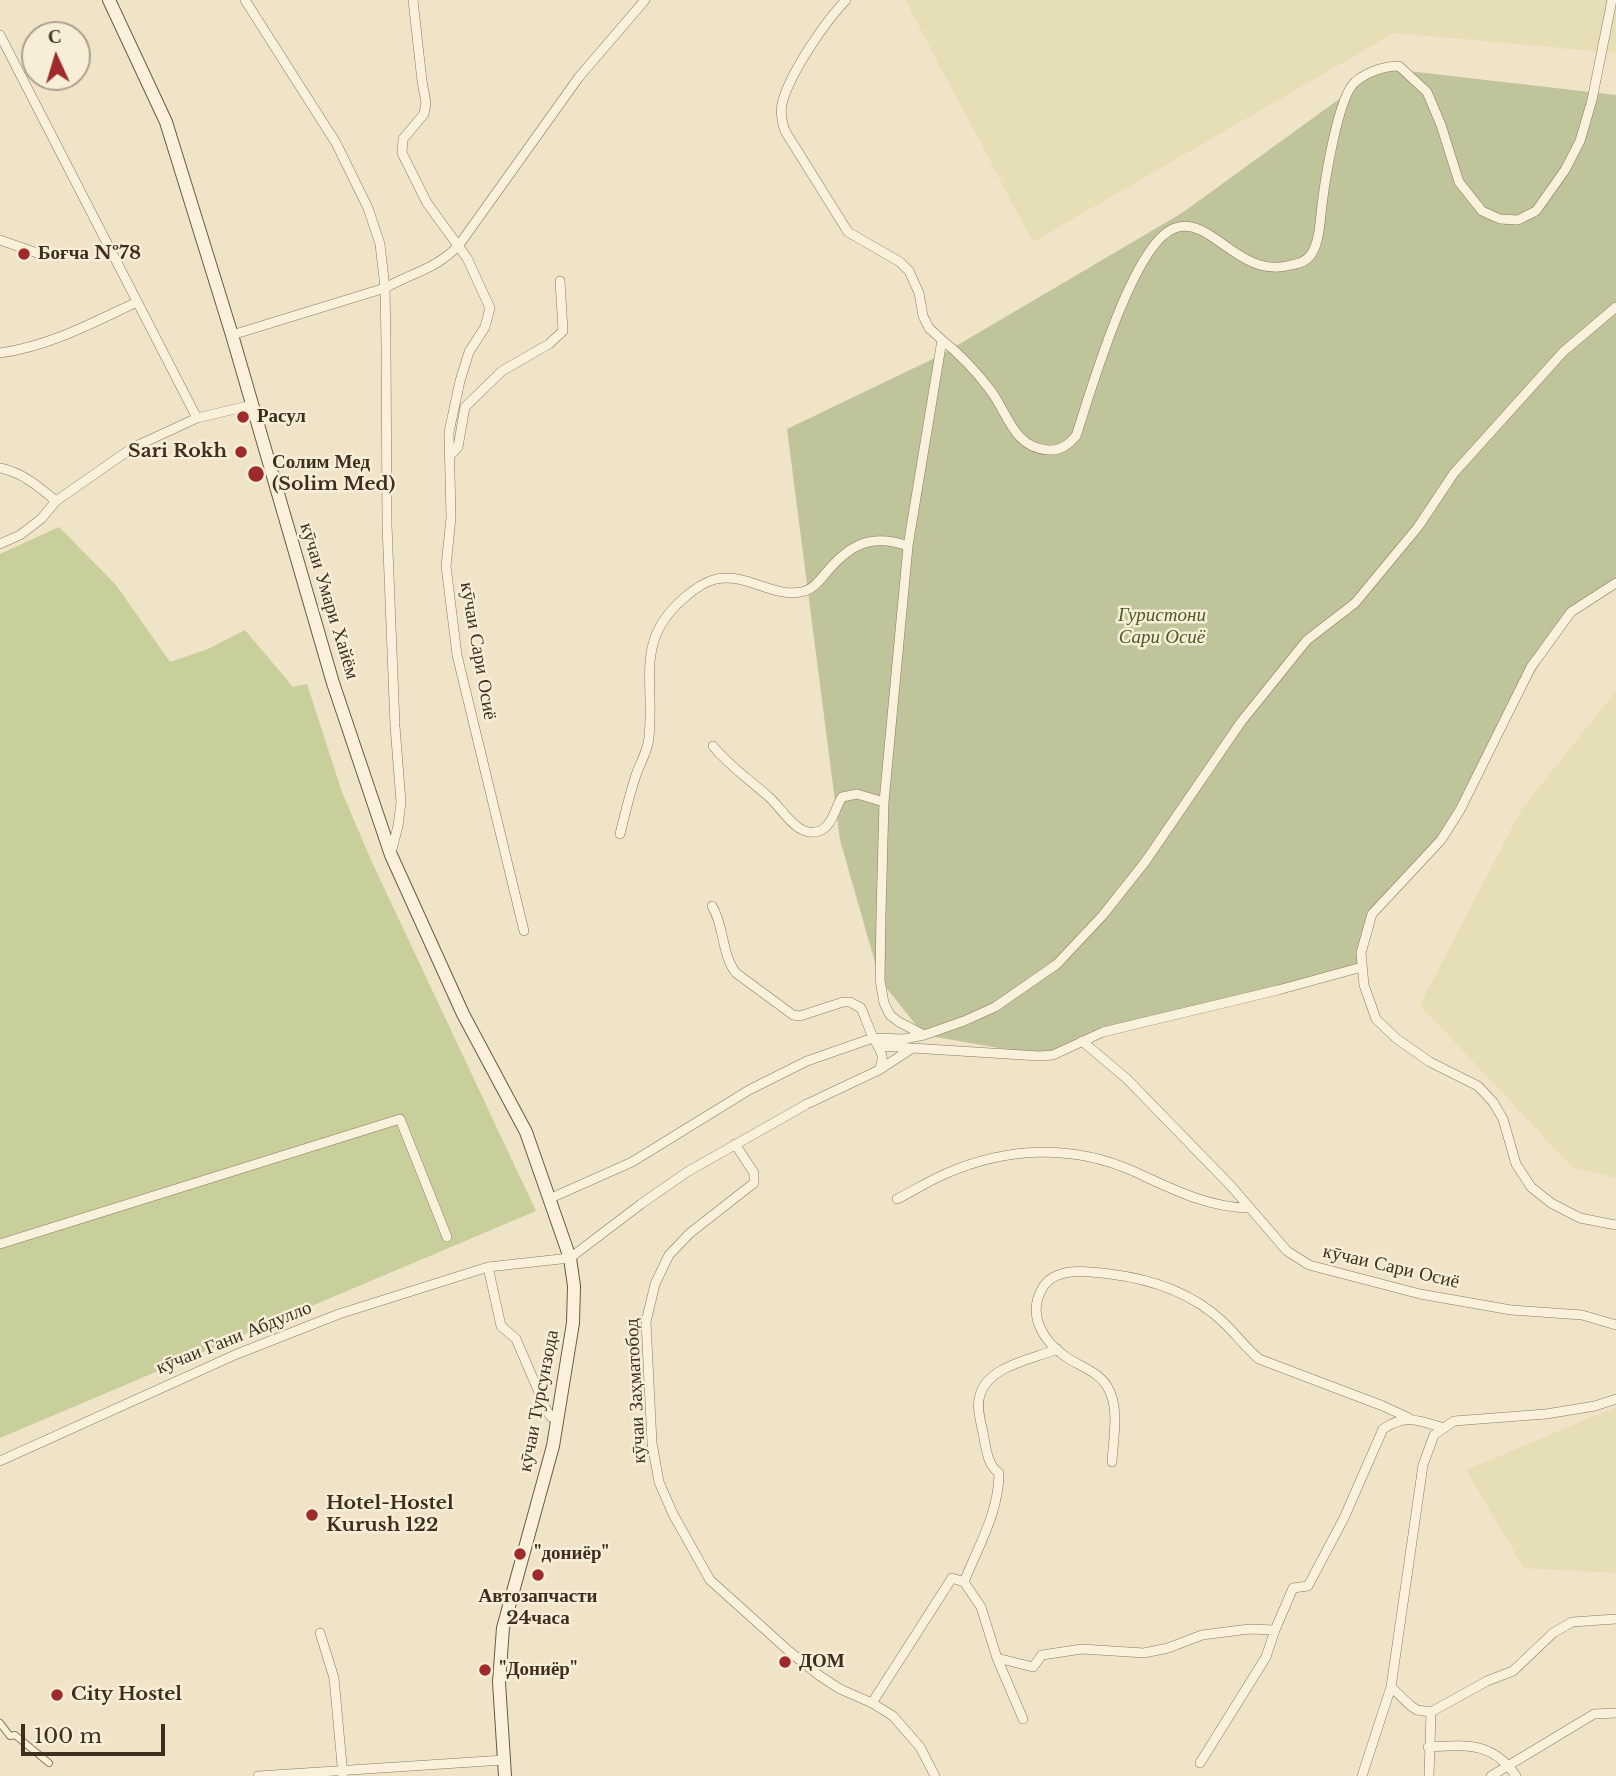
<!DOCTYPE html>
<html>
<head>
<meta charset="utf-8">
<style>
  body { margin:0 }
  #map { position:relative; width:1616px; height:1776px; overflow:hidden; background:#f0e4c8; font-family:"Libre Baskerville",serif }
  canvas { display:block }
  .north { position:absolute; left:21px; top:21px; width:70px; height:70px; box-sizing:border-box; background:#f7eed8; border:2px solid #ada18e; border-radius:50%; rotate:356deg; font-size:19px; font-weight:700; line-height:28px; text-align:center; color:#3d2e20 }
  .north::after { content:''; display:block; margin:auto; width:24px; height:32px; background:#9e2a2b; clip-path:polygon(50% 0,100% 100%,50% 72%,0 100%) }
  .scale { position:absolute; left:21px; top:1724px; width:144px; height:32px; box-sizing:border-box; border:4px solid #3d2e20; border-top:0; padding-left:9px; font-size:21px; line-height:24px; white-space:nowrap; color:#3d2e20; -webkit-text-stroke:5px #f7eed8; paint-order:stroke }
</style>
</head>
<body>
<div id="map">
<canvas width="1616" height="1776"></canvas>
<div class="north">С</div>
<div class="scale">100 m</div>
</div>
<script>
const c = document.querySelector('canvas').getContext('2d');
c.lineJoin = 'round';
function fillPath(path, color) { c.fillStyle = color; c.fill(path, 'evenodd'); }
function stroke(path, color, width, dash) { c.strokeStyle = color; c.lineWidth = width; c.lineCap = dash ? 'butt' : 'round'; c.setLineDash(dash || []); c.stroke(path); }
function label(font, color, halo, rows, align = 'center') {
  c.font = font + ' "Libre Baskerville",serif'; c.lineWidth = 5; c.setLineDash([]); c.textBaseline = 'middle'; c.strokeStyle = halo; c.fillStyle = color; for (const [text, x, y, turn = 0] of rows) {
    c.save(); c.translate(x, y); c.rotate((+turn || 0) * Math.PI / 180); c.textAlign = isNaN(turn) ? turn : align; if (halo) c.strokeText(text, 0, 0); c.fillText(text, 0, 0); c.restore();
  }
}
const farmland = new Path2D(`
  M905,0H1616V53L1394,33L1033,242Z
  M1616,691V1178L1572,1167L1420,1005L1521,810Z
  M1616,1407V1573L1524,1568L1466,1470Z`);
const green = new Path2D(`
  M59,527L116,585L170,662L208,649L245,630L293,687L307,684L342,792L371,860L536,1211L0,1438V554Z`);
const cemetery = new Path2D(`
  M1382,68L1616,95V583L1571,612L1498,733L1441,840L1372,914L1362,967L1103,1032L1045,1056L924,1035L880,980L840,840L787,429L939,356L1182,213Z`);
const pedestrian = new Path2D(`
  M0,1723L10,1736L15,1735L49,1763`);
const minor = new Path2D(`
  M245,0L336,143L368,208L380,244L385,288L386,344L387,525L395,726L401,802L398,826L391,853
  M413,0L422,81L426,103L424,114L403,139L402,153L427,203L467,258L490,308L485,327L469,352L460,381L449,432L451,518L446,566L457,655L524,931
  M846,0C825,22 789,74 782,104C780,113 782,122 785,131L848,232L900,262L909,271L919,293L923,316L929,328L942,340
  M0,35L197,418
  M0,240L40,254H63
  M232,335L385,288C413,272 435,270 459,245L579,77L645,0
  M0,353C50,346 92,323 137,302
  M449,457L458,447L465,407L502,371L549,344L563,331L560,281
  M0,468C23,473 38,486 56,501
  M0,544L20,535L41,519L56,501L132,448L197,418L252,405
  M1616,583L1571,612L1531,667L1460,810L1441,840L1372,914L1361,953L1364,985L1376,1019L1397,1039L1430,1062L1478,1086L1493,1102L1503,1119L1516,1164L1531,1187L1551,1203L1580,1218L1616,1225
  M713,746C729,766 749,779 769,797C779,806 787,820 799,828C804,831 812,834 819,831C832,827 835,808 842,797L857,794L884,802
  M620,834C625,814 630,792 637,772C642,760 648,750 649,737C655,680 634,641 684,598C693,590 704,582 716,579C747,572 775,600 805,591C814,588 819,581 825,574C849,545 870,533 908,546
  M712,906C725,927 721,954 736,973L793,1015L800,1016L843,1002H850L861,1008C865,1017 868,1026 872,1035C878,1048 887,1055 879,1070
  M924,1035L899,1022L890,1015L884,1003L880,980L881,914L884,802L908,546L942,340C961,355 976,371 991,391C1008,414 1014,448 1048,450C1060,451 1068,445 1076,436C1090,394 1133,242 1175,228C1212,215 1239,280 1291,265C1298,264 1305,262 1310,256C1320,243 1320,220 1322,205C1325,180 1338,97 1355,82C1367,72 1384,66 1399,66L1427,92L1441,125L1459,182L1482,211L1500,219L1518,220L1536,211L1565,170L1580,141L1592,100L1612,0
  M1082,1041L1127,1079L1231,1186L1287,1251L1309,1265L1420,1294L1511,1310L1582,1315L1616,1325
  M880,1046L1039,1056L1053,1055L1103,1032L1278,990L1362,967
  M735,1144L754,1173V1183L690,1233L669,1255L655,1284L646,1322L652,1443L659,1482L673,1514L710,1580L790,1652L820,1676L840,1689L872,1703L893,1716L920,1747L935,1776
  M551,1198L632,1162L749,1090L807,1061L873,1038L904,1039L924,1035L964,1021L995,1007L1057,964L1103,915L1145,862L1241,722L1307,640L1355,603L1418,527L1454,473L1563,352L1616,307
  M897,1199C913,1191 929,1181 945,1174C1006,1147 1072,1144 1133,1171C1170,1188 1208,1208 1250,1208
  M0,1244L400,1119L447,1237
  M488,1267L501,1326L516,1339L547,1411L551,1417L557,1419
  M1616,1399L1595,1406L1546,1414L1454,1421L1434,1435L1423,1465L1391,1687L1411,1706L1417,1710L1431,1712L1487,1681L1513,1671L1553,1633L1572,1622L1616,1619
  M0,1461L237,1354L339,1314L488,1267L570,1258L641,1204L687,1172L807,1104L879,1070L911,1049
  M1112,1462C1113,1439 1120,1409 1108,1388C1100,1372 1079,1366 1066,1357C1043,1341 1027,1315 1042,1289C1054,1266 1089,1271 1110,1274C1150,1279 1192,1293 1222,1321C1235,1333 1245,1347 1259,1359L1383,1406L1409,1418
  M320,1633L334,1678L343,1776
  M997,1658L1033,1667L1042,1655L1082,1649L1144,1653L1168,1648L1202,1635L1249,1629L1275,1630
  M872,1703L952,1578L964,1582
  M1023,1719L997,1658L981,1607L964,1582C978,1547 999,1512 999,1473C987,1465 986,1447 983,1433C981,1422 976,1407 980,1395C988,1366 1031,1360 1057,1349
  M1428,1747C1466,1745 1492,1741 1516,1776
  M1200,1763L1266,1657L1275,1630L1293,1588L1308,1586L1344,1518L1383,1429C1406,1413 1420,1421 1444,1428
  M258,1776L504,1760
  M1362,1776L1391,1687
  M1429,1776L1431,1712
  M1491,1776L1594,1714L1616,1713`);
const secondary = new Path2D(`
  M109,0L166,122L232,335L333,683L391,855L463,1014L526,1132L570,1258L574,1286L573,1323L553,1446L503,1628L499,1682L505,1776`);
const markers = [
  [24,254,7,"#9e2a2b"],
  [243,417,7,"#9e2a2b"],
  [241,452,7,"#9e2a2b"],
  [256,474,9,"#9e2a2b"],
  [312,1515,7,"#9e2a2b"],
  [520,1554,7,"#9e2a2b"],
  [538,1575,7,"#9e2a2b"],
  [785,1662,7,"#9e2a2b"],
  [485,1670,7,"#9e2a2b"],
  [57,1695,7,"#9e2a2b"]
];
const poiNames = [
  ["Боғча №78",38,254],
  ["Расул",257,417],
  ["Sari Rokh",227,452,"right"],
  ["Солим Мед",272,463],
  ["(Solim Med)",272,485],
  ["Hotel-Hostel",326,1504],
  ["Kurush 122",326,1526],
  ["\"дониёр\"",534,1554],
  ["Автозапчасти",538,1597,"center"],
  ["24часа",538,1619,"center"],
  ["ДОМ",799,1662],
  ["\"Дониёр\"",499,1670],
  ["City Hostel",71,1695]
];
const streetNames = [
  ["кӯчаи Умари Хайём",329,601,73],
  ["кӯчаи Сари Осиё",478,651,80],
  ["кӯчаи Сари Осиё",1391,1267,13],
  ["кӯчаи Гани Абдулло",234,1338,-22],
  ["кӯчаи Заҳматобод",636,1391,-93],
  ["кӯчаи Турсунзода",539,1401,-79]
];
const parkNames = [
  ["Гуристони",1162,616],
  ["Сари Осиё",1162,638]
];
fillPath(farmland, '#e6deb5');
fillPath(green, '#c9cf9b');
fillPath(cemetery, '#bfc49a');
stroke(pedestrian, '#8d765c', 8);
stroke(minor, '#8d765c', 10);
stroke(secondary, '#6f573f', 14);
stroke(pedestrian, '#faf1dc', 6);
stroke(minor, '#faf1dc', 9);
stroke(secondary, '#faf1dc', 12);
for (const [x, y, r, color] of markers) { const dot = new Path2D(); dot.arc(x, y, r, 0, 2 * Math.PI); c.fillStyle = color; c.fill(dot); stroke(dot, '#f7eed8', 2.5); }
label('bold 19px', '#3d2e20', '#f7eed8', poiNames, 'left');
label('19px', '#3d2e20', '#f7eed8', streetNames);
label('italic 19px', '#4d5a26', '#f7eed8', parkNames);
</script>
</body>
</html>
